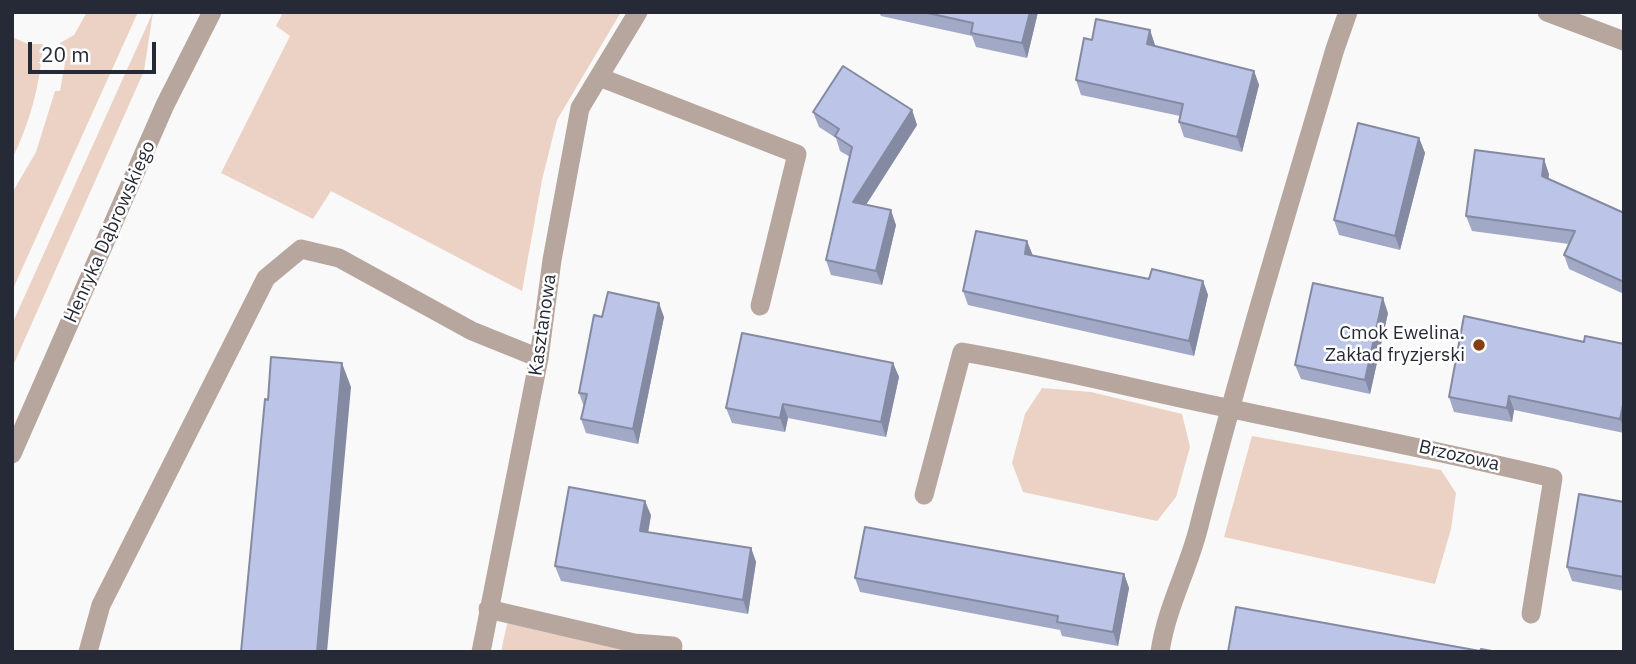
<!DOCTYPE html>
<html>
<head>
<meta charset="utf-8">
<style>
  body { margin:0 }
  #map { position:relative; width:1636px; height:664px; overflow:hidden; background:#f9f9f9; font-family:"IBM Plex Sans",sans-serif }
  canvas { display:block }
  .frame { position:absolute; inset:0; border:14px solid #262936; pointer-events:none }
  .scale { position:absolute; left:28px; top:42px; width:128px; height:32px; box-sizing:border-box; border:4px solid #262936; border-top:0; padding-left:9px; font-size:21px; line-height:24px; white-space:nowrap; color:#262936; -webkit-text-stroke:5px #fff; paint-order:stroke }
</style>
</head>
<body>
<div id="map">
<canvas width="1636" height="664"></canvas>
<div class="frame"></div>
<div class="scale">20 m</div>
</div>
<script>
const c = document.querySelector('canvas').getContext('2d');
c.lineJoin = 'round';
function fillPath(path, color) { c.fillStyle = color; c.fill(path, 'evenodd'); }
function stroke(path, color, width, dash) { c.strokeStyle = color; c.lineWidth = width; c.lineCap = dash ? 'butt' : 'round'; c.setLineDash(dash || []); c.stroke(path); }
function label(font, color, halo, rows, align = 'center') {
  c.font = font + ' "IBM Plex Sans",sans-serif'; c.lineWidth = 5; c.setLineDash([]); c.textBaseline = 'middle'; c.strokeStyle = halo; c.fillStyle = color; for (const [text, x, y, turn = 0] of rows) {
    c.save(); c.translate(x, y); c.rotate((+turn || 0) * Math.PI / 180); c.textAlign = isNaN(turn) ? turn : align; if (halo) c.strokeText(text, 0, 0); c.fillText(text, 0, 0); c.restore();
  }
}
const green = new Path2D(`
  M87,12H138L12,291V193L36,152L55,91H60L65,63L59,62L60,43L74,35Z
  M153,12L144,71L12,368V324Z
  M283,12H621L557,120L542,180L522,291L331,191L313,219L221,173L290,36L276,26Z
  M12,37L28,44H43C40,85 30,123 12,159Z
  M1042,388L1091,392L1182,414L1190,447L1176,497L1157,521L1023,492L1012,463L1025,414Z
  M1252,436L1441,470L1456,493L1451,529L1435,584L1224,537Z
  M508,619L632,652H501Z`);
const service = new Path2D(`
  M599,77L797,154L760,306
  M924,495L962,352C1051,367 1138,390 1227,408C1336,431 1445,452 1553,478L1531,614
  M488,609L634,643L673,646L672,652
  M88,652L101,605L266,278L301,249L339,258L472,331L539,358`);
const minor = new Path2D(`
  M1547,12L1624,41
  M481,652L539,358L552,260L580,108L638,12
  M1160,652C1166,609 1187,572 1198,530C1239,369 1288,209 1335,49L1348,12`);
const tertiary = new Path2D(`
  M12,454L165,105L212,12`);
const wall = new Path2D(`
  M879,12H1038L1027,58L976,47L972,36L881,16Z
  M1150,30L1155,46L1254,71L1259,85L1242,152L1184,137L1179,122L1180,116L1081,95L1076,80L1092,40Z
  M912,110L917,125L866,205L896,225L882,285L831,275L826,260L850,157L840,151L836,138L819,127L813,112Z
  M1419,138L1425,153L1400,250L1339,235L1334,220Z
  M1549,174L1548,179L1624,213V294L1569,269L1564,255L1569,244L1472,231L1466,216Z
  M1027,241L1033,256L1149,279L1203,281L1208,295L1194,356L968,305L963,291Z
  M1388,313L1370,394L1301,379L1295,365Z
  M602,317H664L638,444L586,433L581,419L584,407L579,393Z
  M1584,342L1624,344V433L1514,410L1512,422L1454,412L1449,397Z
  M893,363L899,377L886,437L788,418L785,432L732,423L726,408Z
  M1624,502V591L1572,581L1567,567Z
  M651,515L648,532L751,548L756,562L748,614L561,581L555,566Z
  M1124,574L1129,588L1118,646L1062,636L1060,630L860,592L855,578Z`);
const shadedWall = new Path2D(`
  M1030,12H1038L1027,58L1022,43Z
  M1150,30L1155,45L1152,58L1147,44Z
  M1254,71L1259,85L1242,152L1237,137Z
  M912,110L917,125L858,217L853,202Z
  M1419,138L1425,153L1400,250L1395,236Z
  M1544,159L1549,174L1547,190L1542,176Z
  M891,210L896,225L882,285L876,271Z
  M1027,241L1033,256L1025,254Z
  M1203,281L1208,295L1194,356L1189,341Z
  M1383,298L1388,313L1370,394L1365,380Z
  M659,303L664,317L638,444L633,429Z
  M342,363L351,387L327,652H317Z
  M893,363L899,377L886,437L881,422Z
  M1509,396L1514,410L1512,422L1507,408Z
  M1624,401V429L1620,419Z
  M783,404L788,418L785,432L780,418Z
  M645,501L651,515L646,545L640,531Z
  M751,548L756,562L748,614L743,600Z
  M1124,574L1129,588L1118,646L1113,632Z`);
const building = new Path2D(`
  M923,12H1030L1022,43L971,33L973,23Z
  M1096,19L1150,30L1147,44L1254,71L1237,137L1179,122L1183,104L1076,80L1084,38L1092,40Z
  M843,66L912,110L853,202L891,210L876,271L826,260L852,147L835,136L839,129L813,112Z
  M1358,123L1419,138L1395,236L1334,220Z
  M1475,150L1544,159L1542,176L1624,213V282L1564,255L1575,231L1466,216Z
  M976,231L1027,241L1025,254L1149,279L1152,269L1203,281L1189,341L963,291Z
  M1313,283L1383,298L1365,380L1295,365Z
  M608,292L659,303L633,429L581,419L587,394L579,393L594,315L602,317Z
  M1464,316L1584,342L1585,336L1624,344V401L1620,419L1509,396L1507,408L1449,397Z
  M742,333L893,363L881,422L783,404L780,418L726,408Z
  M271,357L342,363L317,652H241L265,399L268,400Z
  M569,487L645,501L640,531L751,548L743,600L555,566Z
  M1579,494L1624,502V577L1567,567Z
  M865,527L1124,574L1113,632L1057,622L1058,616L855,578Z
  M1236,607L1480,651L1481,649L1497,652H1228Z`);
const markers = [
  [1479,345,7,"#844014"]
];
const streetNames = [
  ["Henryka Dąbrowskiego",110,232,-66],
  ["Kasztanowa",543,325,-82],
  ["Brzozowa",1459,456,13]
];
const poiNames = [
  ["Cmok Ewelina.",1465,334],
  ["Zakład fryzjerski",1465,356]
];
fillPath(green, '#ecd2c4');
stroke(service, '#b6a69e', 19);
stroke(minor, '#b6a69e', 19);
stroke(tertiary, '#b6a69e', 19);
fillPath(wall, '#a2a9c7');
fillPath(shadedWall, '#848aa2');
fillPath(building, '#bcc5e7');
stroke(building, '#848aa2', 2);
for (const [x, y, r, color] of markers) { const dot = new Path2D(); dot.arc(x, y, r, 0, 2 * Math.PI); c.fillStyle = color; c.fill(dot); stroke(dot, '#fff', 2.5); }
label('19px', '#262936', '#fff', streetNames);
label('19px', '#262936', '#fff', poiNames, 'right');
</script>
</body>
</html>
